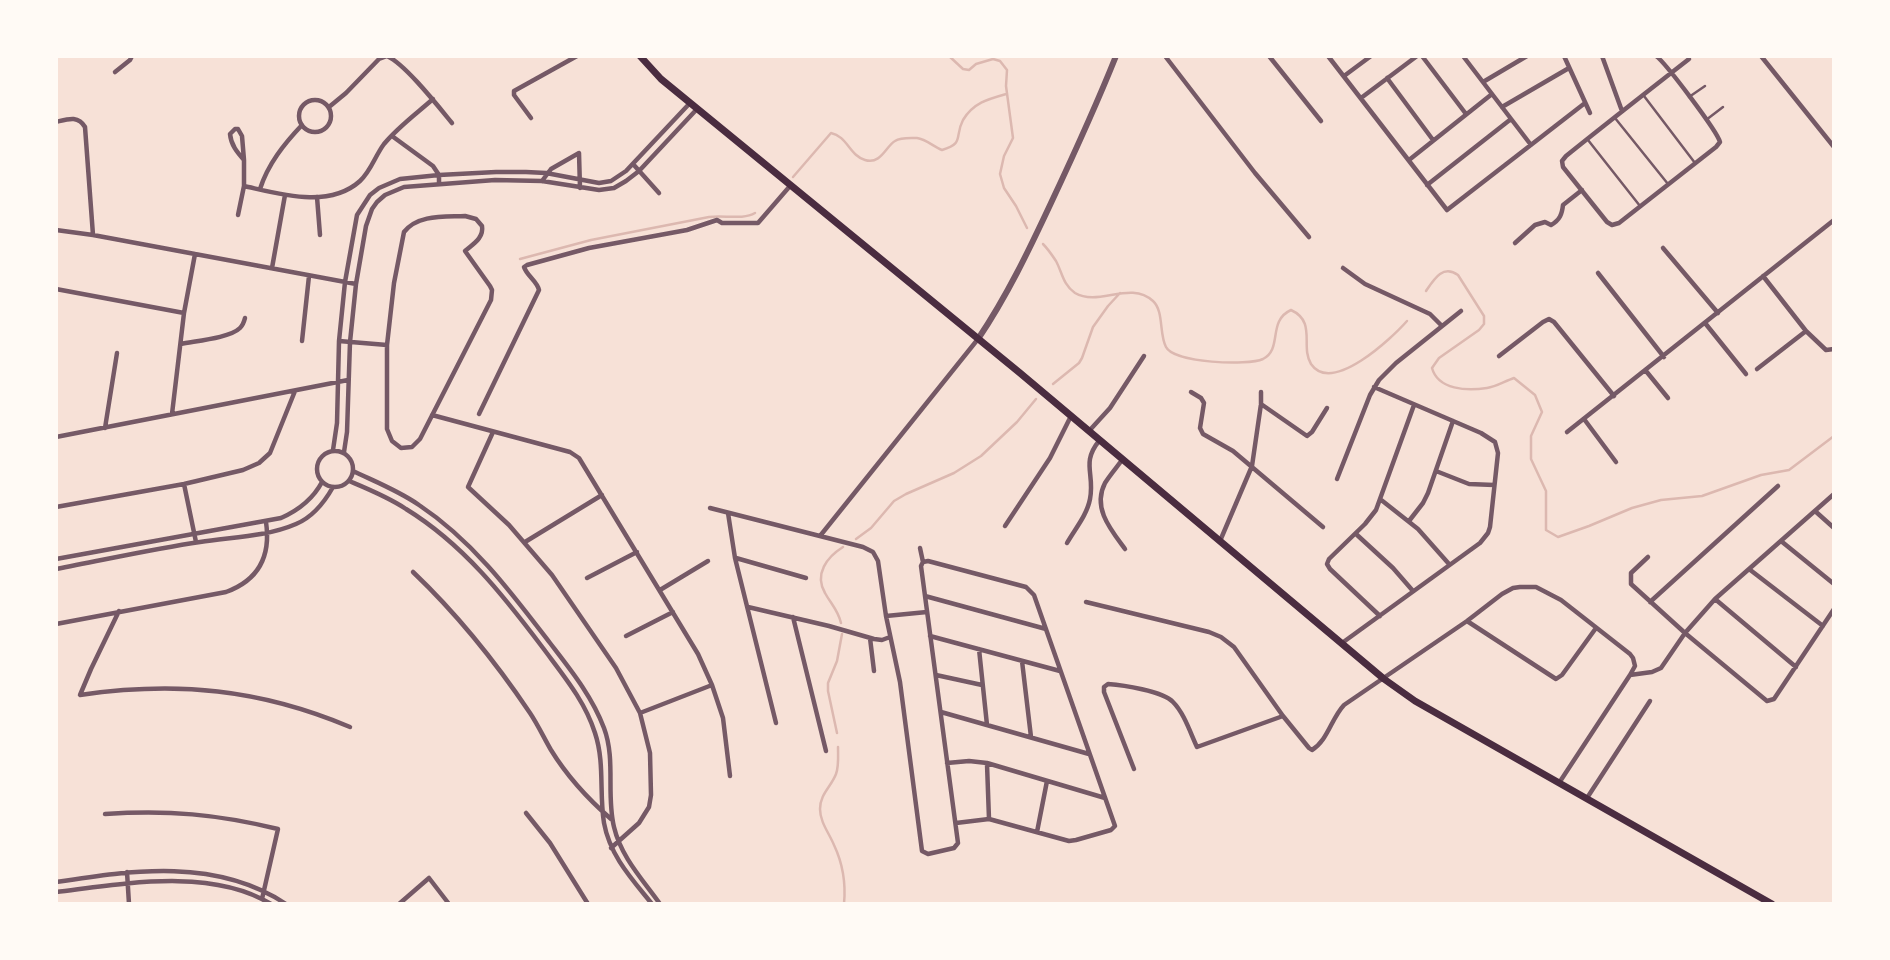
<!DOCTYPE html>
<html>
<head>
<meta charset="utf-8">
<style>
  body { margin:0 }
  #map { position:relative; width:1890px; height:960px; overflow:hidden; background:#f7e1d7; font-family:Arial,sans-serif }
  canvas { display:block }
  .frame { position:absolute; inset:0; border:58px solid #fffaf5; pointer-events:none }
</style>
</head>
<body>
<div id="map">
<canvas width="1890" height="960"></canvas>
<div class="frame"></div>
</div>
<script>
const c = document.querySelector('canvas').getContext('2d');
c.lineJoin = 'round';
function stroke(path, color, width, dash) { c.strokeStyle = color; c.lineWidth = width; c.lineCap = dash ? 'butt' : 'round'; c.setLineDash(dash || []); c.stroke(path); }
const stream = new Path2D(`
  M949,56L963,69L969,70L976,64L993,59L1000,61L1007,70L1006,86L1013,138L1004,156L1000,174L1004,188L1016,206L1027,228
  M793,177L831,133C847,136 850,156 865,160C881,165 886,146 895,141C901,137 911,138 917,138C926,139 934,147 942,150C965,143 954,137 963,120C973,103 988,99 1006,94
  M1043,244C1048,249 1052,255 1056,261C1062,272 1063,285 1075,293C1099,307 1130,280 1153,301C1164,311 1159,334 1166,347C1174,363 1248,366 1263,359C1283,349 1267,321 1291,310C1317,322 1300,346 1311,364C1332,395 1392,338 1407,321
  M520,259L591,240L709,217C724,215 743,220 755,213
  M1426,291C1434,279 1443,264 1458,275L1484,316V324L1479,330L1439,358L1432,368C1438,390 1467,391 1487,388C1496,387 1505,381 1514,378L1535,395L1542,412L1531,436V459L1546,491V530L1558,537L1589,526L1632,508L1661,500L1702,496L1761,475L1789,470L1834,436
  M1053,384L1079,363L1082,358L1093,327L1108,306L1120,293
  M856,539L871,528L894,501L906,494L954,473L981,456L1017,422L1036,399
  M841,623C838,610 831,604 825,593C814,574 827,557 843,547
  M837,733L828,691V683L837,661L842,634
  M838,747C838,756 839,766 836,774C831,787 820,794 820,809C820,822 829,833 834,845C843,864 846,883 844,904`);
const service = new Path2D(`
  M1644,96L1695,163
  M1689,97L1705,86
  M1615,118L1668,184
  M1706,120L1723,107
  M1588,140L1640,206`);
const minor = new Path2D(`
  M1165,56L1255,173L1309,237
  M1269,56L1321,121
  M1328,56L1447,210L1585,103
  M1422,56L1466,114
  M1463,56L1531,145
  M1564,56L1590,113
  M1602,56L1622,111
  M1656,56C1665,62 1717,131 1720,142L1716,147L1619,223L1612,225L1607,222L1563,167L1562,161L1566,156C1607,123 1648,91 1689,59
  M1761,56L1834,147
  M115,72L130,60L132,56
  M1344,76L1371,56
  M1387,78L1433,140
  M1483,82L1527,56
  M1361,98L1417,56
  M299 116a16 16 0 1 1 32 0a16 16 0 1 1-32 0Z
  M329,107L346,93L379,59L387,56C405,64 438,106 452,123
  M1502,107L1569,68
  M531,118L514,95V91L577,56
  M56,122C68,119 78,115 85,127L93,235
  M235,129H238L242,136L244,160C237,152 231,145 230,134Z
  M392,136L433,166L439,175V184
  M1409,160L1492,94
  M633,164L659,193
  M542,181L551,169L579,153L580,188
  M1427,185L1511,119
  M244,186C280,194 329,209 360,181C371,171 375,156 384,144C398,127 416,114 433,99
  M260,189C268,164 284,144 302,125
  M317,197L320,235
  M238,215L244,186V160
  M465,216L476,219L482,226C484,238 473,244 465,251L490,286L492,290L491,300L420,439L412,447L401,448L392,441L387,429V345L394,283L404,232C418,214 445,217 465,216Z
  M56,230L93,235L356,284
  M1515,243L1535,225L1545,222L1551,225C1560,220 1562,214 1563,205L1582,190
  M1663,248L1718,313
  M272,268L285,195
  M1343,268L1365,284L1430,314L1442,326
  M1598,273L1664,357
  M1763,276L1806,331L1826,350L1834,349
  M56,289L184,313
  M1705,323L1746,374
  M302,341L309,276
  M339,341L387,345
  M181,344C195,341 230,338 240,328C243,325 244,322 245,318
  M1499,356L1543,322L1549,319L1554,322L1614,396
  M1757,369L1806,331
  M1646,371L1668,398
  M1191,392L1201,398L1204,403L1200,428L1203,434L1233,451L1323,527
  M1261,404L1307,436L1312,432L1327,408
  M172,414L184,313L195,254
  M479,414L539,290C537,281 527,276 524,267L527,265L589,248L687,230L717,220L722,223H758L790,186
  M432,415L570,452L579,458L698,654L712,685L723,718L730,776
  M1584,419L1616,462
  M105,428L117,353
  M1089,431L1110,408L1144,356
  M493,432L468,487L509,525L552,575L616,668L640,713L650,753L651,795L649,807L639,823L611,848
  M1567,432L1834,220
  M56,437L348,380
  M333,450L337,423L339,341L345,282L357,215L370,195L379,188L400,179L439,175L496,172H526L546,173L599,183L611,181L626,171L690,103
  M317 469a18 18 0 1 1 36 0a18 18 0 1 1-36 0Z
  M344,452L347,432L350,342L356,284L366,226L372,209L377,202L385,195L404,187L495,180L542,181L599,190L614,188L626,181L639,171L697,109
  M1122,460C1117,467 1110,475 1105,483C1092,508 1111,530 1125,549
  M353,471C376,482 399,491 419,505C473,541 511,592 550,643C570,669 592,696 604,728C616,760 606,795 614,827C621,857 643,880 660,904
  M1436,471L1469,484L1494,485
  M1337,479L1370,395L1379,380L1396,363L1461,311
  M349,481C368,489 388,497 406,509C463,544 503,595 543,648C563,675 585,701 595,733C605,763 599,793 604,823C610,856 632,879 652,904
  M184,484L196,542
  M1380,499L1418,529L1449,564
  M56,507L184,484L243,470L259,463L270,453L295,391
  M710,508L863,547L873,552L878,561L886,616L900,682L922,851L928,854L954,848L958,843L921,566L923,562L920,548
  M1815,511L1834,528
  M728,513L735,558L776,723
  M1409,521L1423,503L1428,493L1453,421
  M1005,526L1050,458L1071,416
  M1356,534L1393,568L1413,591
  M820,536L978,339
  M1220,541L1252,466L1261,404V392
  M1781,541L1834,584
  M525,542L602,495
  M1067,543C1075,529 1087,515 1090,499C1095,474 1081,463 1099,441
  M1648,557L1631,573V584L1685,633L1767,701L1774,699L1834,609
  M736,558L806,578
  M56,559L281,518C299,510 313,499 322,482
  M923,562L928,561L1026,587L1034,595L1115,826L1111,830L1076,840L1069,841L989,819L956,823
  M56,569C104,560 152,549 200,542C231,537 266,537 296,524C313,517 324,503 333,487
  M1749,569L1823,626
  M413,572C456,613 497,664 530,713C538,725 544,738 551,750C567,776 588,799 611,819
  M587,578L637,552
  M660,590L708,561
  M925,596L1046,629
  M1715,599L1796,667
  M1086,602L1209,632L1221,637L1234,647L1283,716L1309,748L1312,750C1328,740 1331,719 1344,705L1467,621L1502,594L1513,588L1520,587H1536L1561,600L1630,654L1633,658L1635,666L1630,675
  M1650,602L1778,486
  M748,607L829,626L874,639L882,640L890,637
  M119,611L91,669L80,695C177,681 260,689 350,727
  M886,616L927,612
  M1380,616L1330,569L1327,564L1329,559L1365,524L1376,510L1414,405
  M793,617L826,751
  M1467,621L1556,679L1562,675L1596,628
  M56,624L226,592C259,580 271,556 266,522
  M626,636L673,612
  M930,636L1060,671
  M870,638L874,671
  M1342,643L1480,543L1488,533L1490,527L1498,453L1495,442L1481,433L1374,387
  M979,649L987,725
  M1022,661L1031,737
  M936,675L982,685
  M941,712L1089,754
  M640,713L712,685
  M947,763L969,761L987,763L1105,798
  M987,764L989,819
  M1134,769L1104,692V687L1108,684C1122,685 1163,691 1173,702C1184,713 1190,732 1197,747L1283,716
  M1559,783L1630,675L1652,672L1661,668L1685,633L1715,599L1834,494
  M1587,798L1650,701
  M526,813L550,843L588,904
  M105,814C169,810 216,814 278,829L262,899
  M1037,832L1047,781
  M127,872L129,904
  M56,882C133,870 217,858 286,904
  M56,892C122,884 211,867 271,904
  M399,904L429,878L449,904`);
const tertiary = new Path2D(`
  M978,339C1007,296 1029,250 1051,203C1074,154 1096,106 1116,56`);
const primary = new Path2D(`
  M640,56L661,79L1020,373L1384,679L1415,701L1772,904`);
stroke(stream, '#dcb8b0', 2.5);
stroke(service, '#755966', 2.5);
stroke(minor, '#755966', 4.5);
stroke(tertiary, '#755966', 6);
stroke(primary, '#4a2c40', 7);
</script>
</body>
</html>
